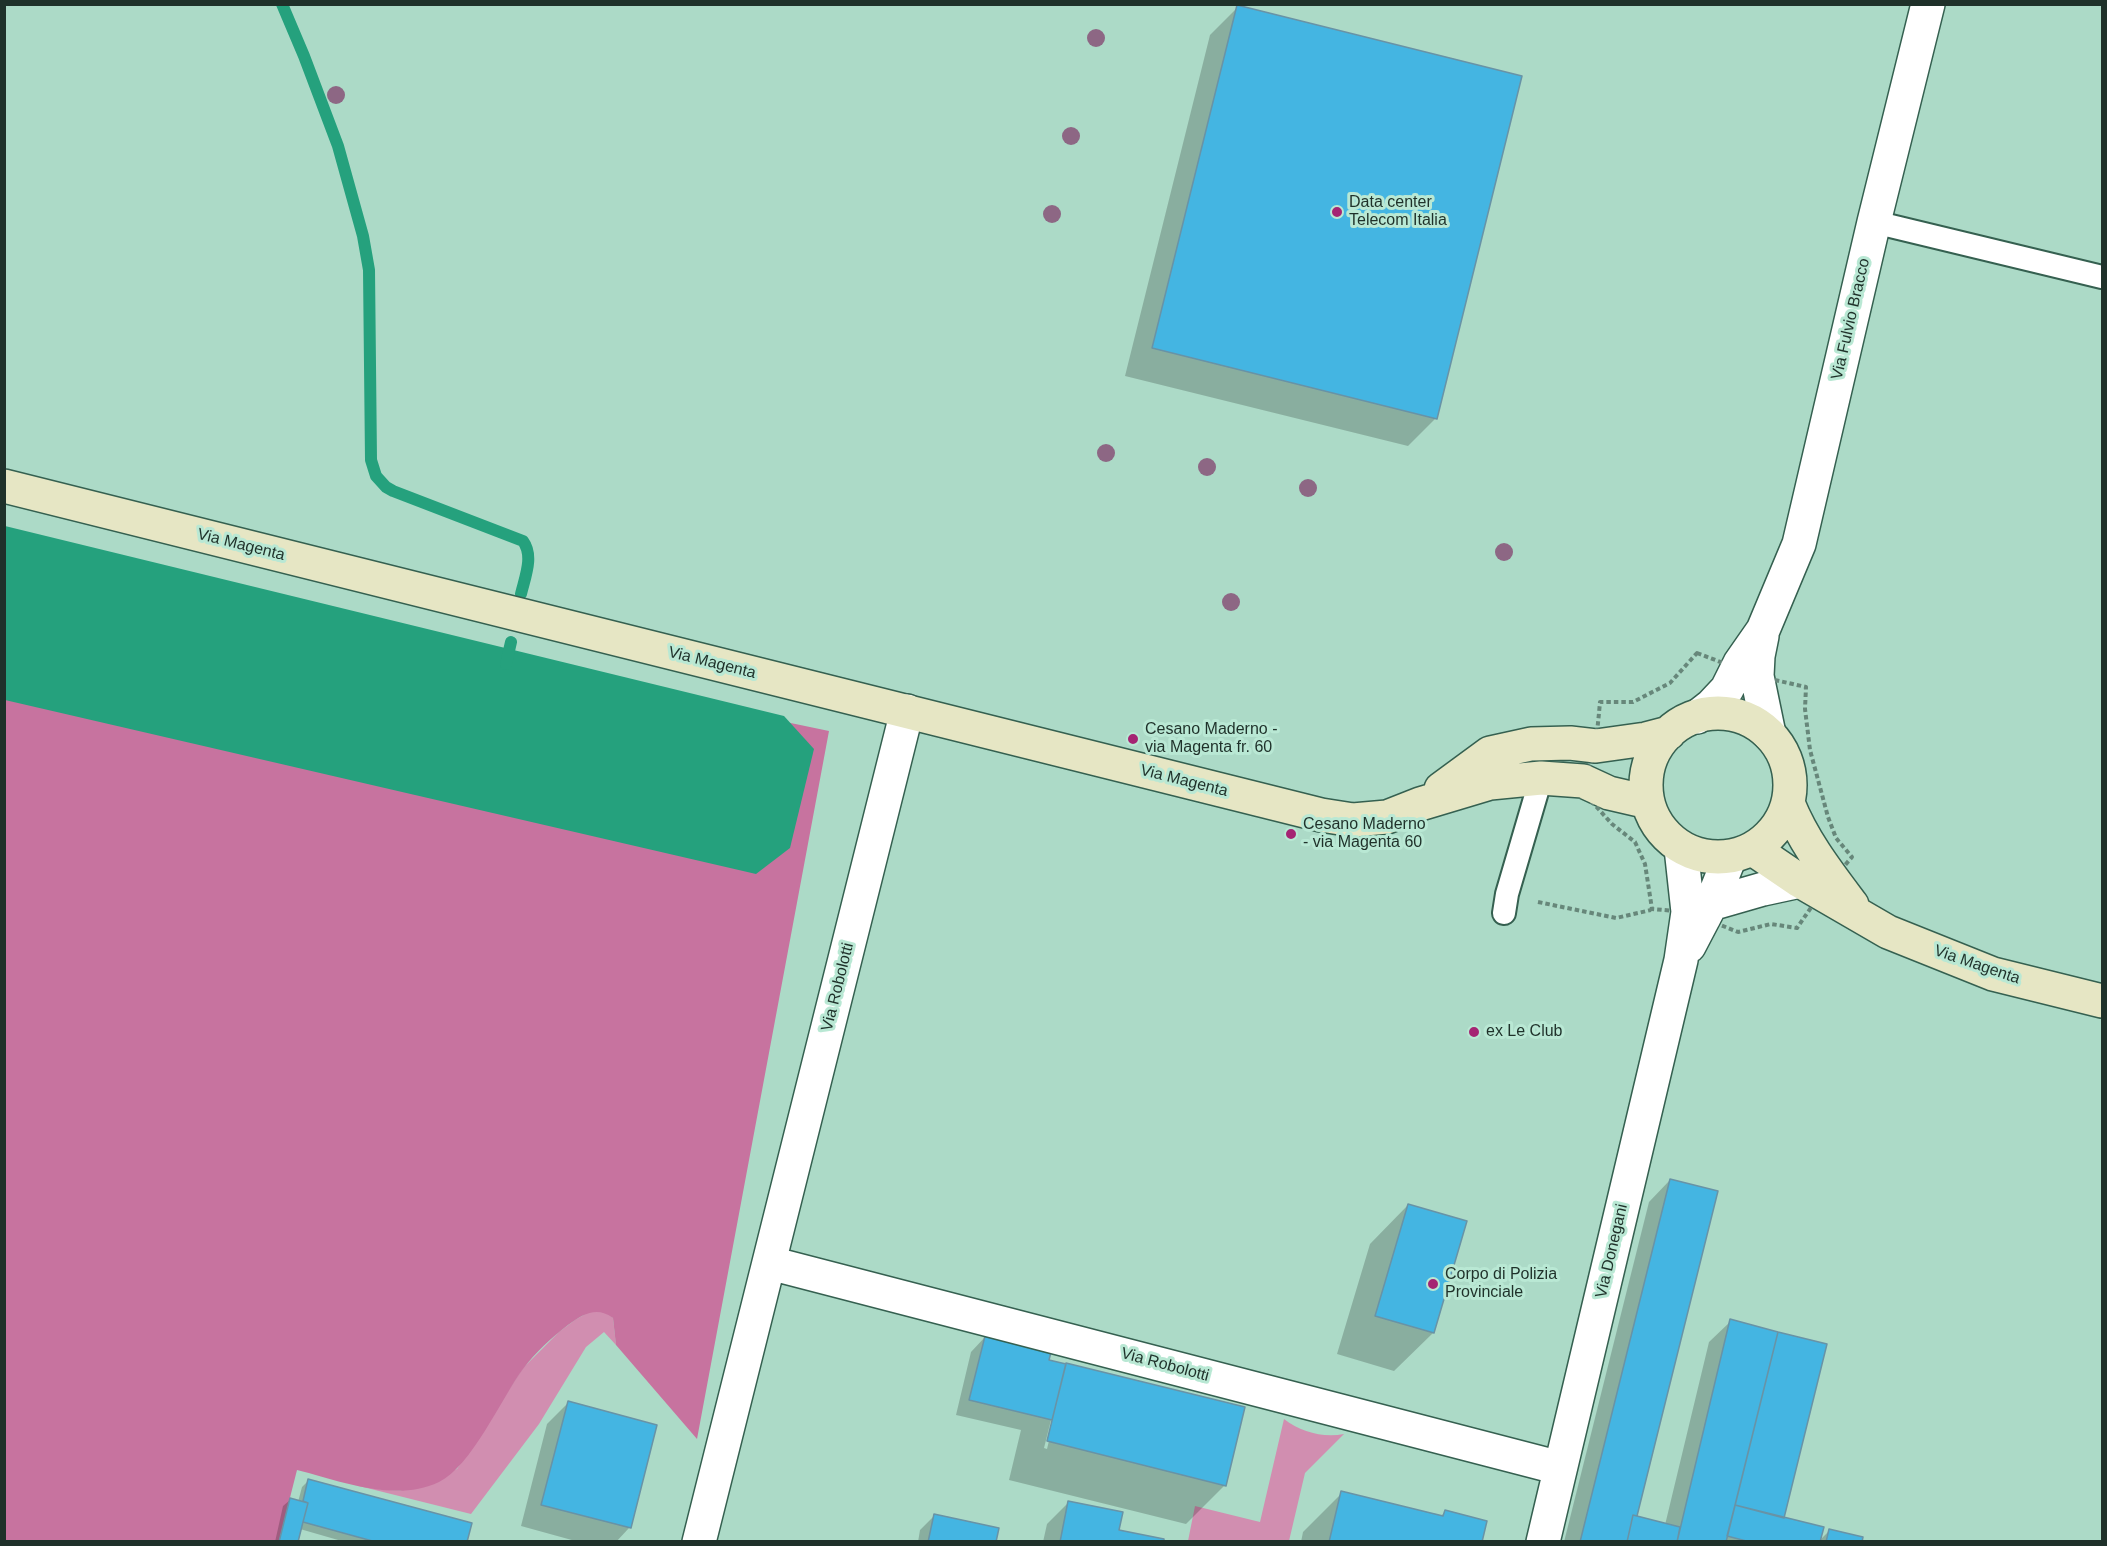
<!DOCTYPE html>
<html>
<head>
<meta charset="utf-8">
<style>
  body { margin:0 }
  #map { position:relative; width:2107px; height:1546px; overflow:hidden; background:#acdac7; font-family:Arial,sans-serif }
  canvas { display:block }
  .frame { position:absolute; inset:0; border:6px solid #1f312a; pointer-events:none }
</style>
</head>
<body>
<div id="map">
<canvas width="2107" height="1546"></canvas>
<div class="frame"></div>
</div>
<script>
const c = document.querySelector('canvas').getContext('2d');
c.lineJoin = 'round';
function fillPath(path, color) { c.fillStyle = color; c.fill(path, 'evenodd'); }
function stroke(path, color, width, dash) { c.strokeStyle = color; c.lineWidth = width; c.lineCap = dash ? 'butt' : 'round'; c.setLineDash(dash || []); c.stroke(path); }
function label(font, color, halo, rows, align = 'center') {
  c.font = font + ' Arial,sans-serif'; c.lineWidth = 6; c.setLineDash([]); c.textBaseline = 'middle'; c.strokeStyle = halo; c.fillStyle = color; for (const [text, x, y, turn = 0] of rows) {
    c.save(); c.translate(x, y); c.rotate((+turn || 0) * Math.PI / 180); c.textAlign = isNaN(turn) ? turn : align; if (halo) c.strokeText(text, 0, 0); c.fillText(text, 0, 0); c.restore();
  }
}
const green = new Path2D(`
  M598,1311L606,1312L613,1318L616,1345L604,1332L586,1347L539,1424L471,1514L355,1485L378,1489L400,1491L457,1469L523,1368L559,1332L575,1320L589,1312Z
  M1284,1419C1301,1432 1323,1438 1344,1434L1305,1473L1289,1541H1188L1195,1506L1260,1522Z`);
const forest = new Path2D(`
  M4,559L829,731L697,1439L616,1345L613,1318C597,1306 583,1314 568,1325C552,1337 535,1353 523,1369C501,1399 471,1467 439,1482C395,1503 341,1481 297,1470L279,1541H5Z`);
const water = new Path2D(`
  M5,526L784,716L814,749L790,848L756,874L5,700Z`);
const shadow = new Path2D(`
  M1238,7L1436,418L1408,446L1125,376L1210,35Z
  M1670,1180L1634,1517L1665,1525L1709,1342L1731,1321L1783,1519L1819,1541L1830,1530L1861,1542H1564L1649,1202Z
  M1408,1205L1433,1333L1394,1371L1337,1354L1370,1244Z
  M985,1337L1047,1361L1225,1485L1186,1524L1009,1480L1021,1430L956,1415L971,1352ZM1055,1416L1047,1449L1044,1448L1051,1420Z
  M568,1403L656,1426L629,1528L616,1542H579L521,1526L547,1424Z
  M309,1480L465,1542H345L300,1529L297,1542H275L283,1506L290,1500L298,1502L302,1487Z
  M1342,1493L1440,1517L1445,1512L1481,1542H1301L1303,1532Z
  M1068,1503L1117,1531L1162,1542H1043L1047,1524Z
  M935,1515L994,1542H918L920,1530Z`);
const stream = new Path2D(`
  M282,4L304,56L338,146L363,236L369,270L371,460L376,476L386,487L393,491L523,541C534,556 525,577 521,594
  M506,664L511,642`);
const building = new Path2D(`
  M1237,5L1522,76L1437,419L1152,348Z
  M1670,1179L1718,1191L1637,1516L1633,1515L1627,1542H1580Z
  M1408,1204L1467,1221L1434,1333L1375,1316Z
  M1730,1319L1778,1332L1726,1542H1677Z
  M1778,1332L1827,1344L1784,1518L1735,1505Z
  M985,1336L1051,1352L1049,1360L1066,1364L1052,1420L969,1400Z
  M1066,1363L1245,1407L1226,1486L1047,1441Z
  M568,1401L657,1425L631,1528L541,1505Z
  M308,1479L472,1523L467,1542H376L303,1522L308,1503L303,1501Z
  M1341,1491L1443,1516L1445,1510L1487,1521L1482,1542H1329Z
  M290,1498L308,1503L303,1522L298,1542H279Z
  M1068,1501L1123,1512L1119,1530L1164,1539V1542H1060Z
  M1735,1505L1824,1527L1820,1542H1750L1727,1536Z
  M934,1514L999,1528L996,1542H928Z
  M1633,1515L1680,1527L1677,1542H1627Z
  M1829,1529L1863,1537L1862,1542H1826Z`);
const path = new Path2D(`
  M1697,653L1757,676L1806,687L1805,709L1810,750L1828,817L1836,838L1852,857L1821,893L1797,928L1771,924L1738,932L1688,912L1652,909L1645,864L1635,842L1612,824L1593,803L1578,791C1595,762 1597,735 1600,702H1633L1670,683Z
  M1538,902L1616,918L1651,910`);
const lane = new Path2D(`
  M1874,222L2102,277
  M1504,913L1507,894L1541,778`);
const street = new Path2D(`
  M1762,636L1758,656L1757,676L1769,734
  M1697,717L1711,706L1727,689L1740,663L1763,630L1799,544L1874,222L1928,4
  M1711,904L1763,889L1800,881
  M1689,946L1711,904L1730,857
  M770,1263L1560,1468
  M699,1542L907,711
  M1543,1542L1681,960L1688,912L1681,848`);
const secondary = new Path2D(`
  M4,486L1321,815L1353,820L1387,817L1420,804L1490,783L1541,778L1583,781L1609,793L1648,802
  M1646 785a72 72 0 1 1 144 0a72 72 0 1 1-144 0Z
  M1441,789L1490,753L1531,744L1570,743L1596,746L1646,739L1669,733
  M1788,803C1803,841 1828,873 1852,905
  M1753,849L1800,881L1888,932L1993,974L2102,1001`);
const trees = [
  [1096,38],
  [336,95],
  [1071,136],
  [1052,214],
  [1106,453],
  [1207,467],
  [1308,488],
  [1504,552],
  [1231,602]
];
const markers = [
  [1337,212,6,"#a52473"],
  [1133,739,6,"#a52473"],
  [1291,834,6,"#a52473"],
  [1474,1032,6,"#a52473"],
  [1433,1284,6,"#a52473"]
];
const poiNames = [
  ["Data center",1349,203],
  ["Telecom Italia",1349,221],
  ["Cesano Maderno -",1145,730],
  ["via Magenta fr. 60",1145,748],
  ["Cesano Maderno",1303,825],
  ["- via Magenta 60",1303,843],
  ["ex Le Club",1486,1032],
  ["Corpo di Polizia",1445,1275],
  ["Provinciale",1445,1293]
];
const streetNames = [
  ["Via Fulvio Bracco",1851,319,-77],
  ["Via Magenta",241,545,14],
  ["Via Magenta",712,663,14],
  ["Via Magenta",1184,781,14],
  ["Via Magenta",1977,965,19],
  ["Via Robolotti",838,987,-76],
  ["Via Donegani",1612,1251,-77],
  ["Via Robolotti",1165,1365,15]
];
fillPath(green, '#d18eb0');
fillPath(forest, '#c7739f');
fillPath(water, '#25a17d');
fillPath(shadow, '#0003');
stroke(stream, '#25a17d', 12);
fillPath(building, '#44b5e2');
stroke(building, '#6893a6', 1.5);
stroke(lane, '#356050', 26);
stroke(street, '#356050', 36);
stroke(secondary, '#356050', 36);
stroke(path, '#67877a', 4, [4.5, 3]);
stroke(lane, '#fff', 22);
stroke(street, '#fff', 33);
stroke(secondary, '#e6e6c4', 33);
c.fillStyle = '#8d6784';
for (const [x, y] of trees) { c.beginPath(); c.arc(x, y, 9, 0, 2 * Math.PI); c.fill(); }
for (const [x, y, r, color] of markers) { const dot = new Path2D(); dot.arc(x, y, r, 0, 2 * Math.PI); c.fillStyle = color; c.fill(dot); stroke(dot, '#b9e8d4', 2); }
label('16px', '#1f312a', '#b9e8d4', poiNames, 'left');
label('16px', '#1f312a', '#b9e8d4', streetNames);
</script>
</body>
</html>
